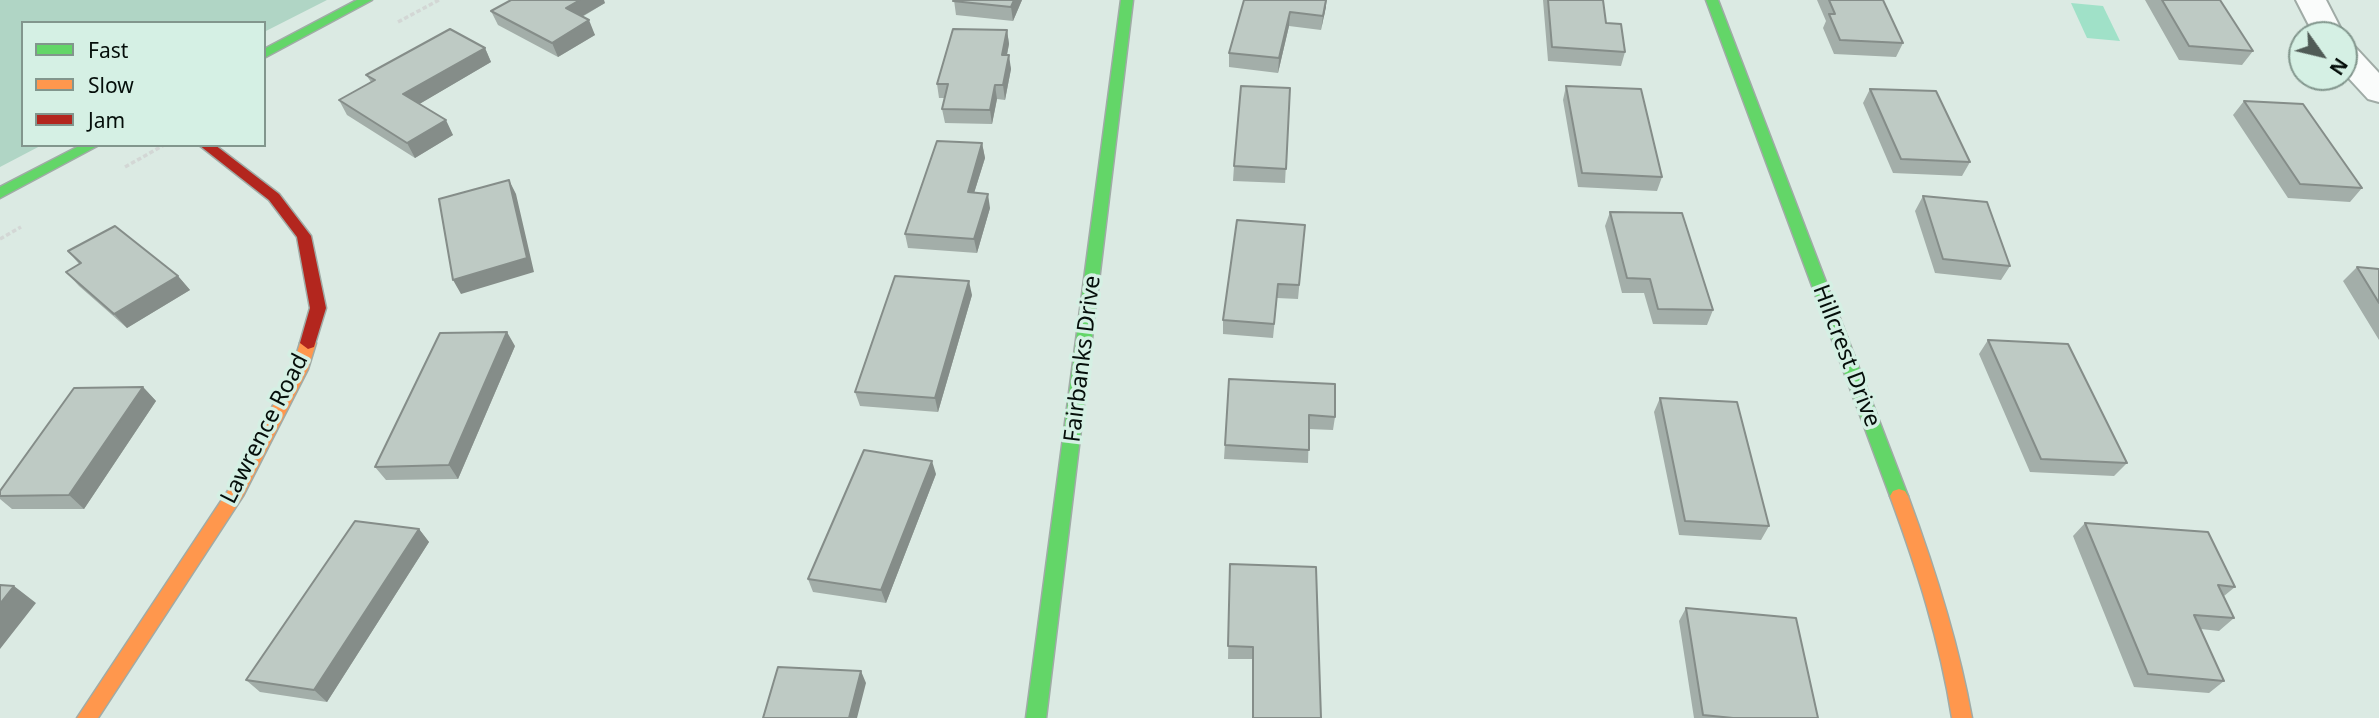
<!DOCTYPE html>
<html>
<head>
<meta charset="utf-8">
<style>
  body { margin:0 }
  #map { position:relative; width:2379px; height:718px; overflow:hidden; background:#dbeae3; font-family:"Noto Sans",sans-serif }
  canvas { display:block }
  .legend { position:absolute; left:21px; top:21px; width:245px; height:126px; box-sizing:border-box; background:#d5f0e4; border:2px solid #82968d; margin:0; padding:9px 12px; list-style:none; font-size:21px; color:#050e0a }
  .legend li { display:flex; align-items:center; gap:14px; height:35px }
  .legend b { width:35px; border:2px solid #82968d }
  .north { position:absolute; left:2288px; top:21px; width:70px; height:70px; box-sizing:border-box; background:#d5f0e4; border:2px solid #82968d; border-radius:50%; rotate:124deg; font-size:19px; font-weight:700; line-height:28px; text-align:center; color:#050e0a }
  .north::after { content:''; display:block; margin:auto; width:24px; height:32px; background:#505b56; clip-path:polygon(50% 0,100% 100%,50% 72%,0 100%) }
</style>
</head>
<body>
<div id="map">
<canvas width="2379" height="718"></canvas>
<ul class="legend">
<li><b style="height:9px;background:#63d668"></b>Fast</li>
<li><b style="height:9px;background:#ff974d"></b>Slow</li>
<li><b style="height:9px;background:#b3261e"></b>Jam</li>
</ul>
<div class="north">N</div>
</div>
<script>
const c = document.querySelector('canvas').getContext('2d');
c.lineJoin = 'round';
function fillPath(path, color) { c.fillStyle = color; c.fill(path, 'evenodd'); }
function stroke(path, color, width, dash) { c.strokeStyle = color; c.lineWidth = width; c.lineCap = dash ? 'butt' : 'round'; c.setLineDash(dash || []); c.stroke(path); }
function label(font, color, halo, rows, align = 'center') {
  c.font = font + ' "Noto Sans",sans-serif'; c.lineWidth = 7; c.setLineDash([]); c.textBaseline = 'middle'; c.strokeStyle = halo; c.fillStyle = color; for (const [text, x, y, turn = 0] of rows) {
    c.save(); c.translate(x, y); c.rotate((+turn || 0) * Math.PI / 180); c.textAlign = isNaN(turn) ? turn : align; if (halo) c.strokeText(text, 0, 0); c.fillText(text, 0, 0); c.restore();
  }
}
const green = new Path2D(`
  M0,0H327L264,32V23H23V145H42L0,167Z`);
const water = new Path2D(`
  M2071,3L2103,6L2120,41L2087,38Z`);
const path = new Path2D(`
  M398,22L439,0
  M125,167L164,145
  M0,239L21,227`);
const street = new Path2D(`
  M2296,0H2326L2344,35H2314Z
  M2344,45L2355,47L2379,73V102L2368,99L2344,73Z`);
const fast = new Path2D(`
  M357,0H372L264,58V49Z
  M1121,0H1133L1046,718H1026Z
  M1706,0H1718L1908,496L1905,501L1899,503L1893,501L1890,496Z
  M81,145H99L0,198V187Z`);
const slow = new Path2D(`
  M308,337L316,343L308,369L243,496L98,718H77L231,486L292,369L300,343Z
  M1899,489L1905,491L1908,496C1935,569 1958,641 1972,718H1952C1940,641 1917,569 1890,496L1893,491Z`);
const jam = new Path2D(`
  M199,145H215L279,194L311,236L326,308L314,347L308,349L300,343L310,308L297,237L269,200Z`);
const wall = new Path2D(`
  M954,0H1022L1013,21L956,15Z
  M1244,0H1327L1321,30L1289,26L1278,73L1229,67V53Z
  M1543,0H1603L1606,23L1625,52L1621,66L1548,61Z
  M1817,0H1883L1903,43L1896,57L1834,54L1823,28L1826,21Z
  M2145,0H2220L2253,51L2242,65L2179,60Z
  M605,3L582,17L595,35L558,57L498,25L491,11Z
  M1007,30L1009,44L1007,55L1011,69L1005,100L997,99L992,124L945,123L942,109L945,98H939L937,84Z
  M485,48L491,62L419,104L453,135L415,158L347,115L339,100L371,82L366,75Z
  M1566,86L1662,177L1657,191L1578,187L1563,100Z
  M1290,88L1285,183L1233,181L1234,166Z
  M1870,89L1970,162L1962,176L1893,173L1863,103Z
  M2244,101L2362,188L2350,202L2288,198L2233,115Z
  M982,143L985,158L974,193L990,208L977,253L908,248L905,234Z
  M1923,196L2010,266L2001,280L1935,273L1915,211Z
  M1610,212L1713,310L1707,325L1653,324L1644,293H1622L1605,226Z
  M1305,225L1298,299L1277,298L1273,338L1223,334V320Z
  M68,251L178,276L190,290L127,328L79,286L66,272L79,264Z
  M2357,267L2379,269V340L2343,281Z
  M972,295L938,412L860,406L855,392Z
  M1988,340L2127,463L2114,476L2030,472L1979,354Z
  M515,346L458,479L386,480L375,467Z
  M1229,379L1335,417L1333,430L1309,429L1308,463L1224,459Z
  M143,387L156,401L84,509H12L0,499V491Z
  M1660,398L1769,526L1761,540L1679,535L1654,412Z
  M936,474L886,603L813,592L808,579Z
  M2085,523L2235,587L2224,596L2234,618L2219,631L2201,629L2224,681L2209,693L2134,687L2073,536Z
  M419,529L429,542L327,702L260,692L246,680Z
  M1230,564L1321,718H1252L1253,659H1228Z
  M1686,608L1818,718H1694L1679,621Z`);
const shadedWall = new Path2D(`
  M580,0H604L605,3L572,22L566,8Z
  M1014,0H1022L1013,21L1011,7Z
  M1326,0V7L1321,30L1323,16Z
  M1290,12L1289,26L1278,73L1279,58Z
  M589,20L595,35L558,57L552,43Z
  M1007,30L1009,44L1004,69L1002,55Z
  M485,48L491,62L411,109L403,94Z
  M1009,55L1011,69L1005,100L1003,85Z
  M995,85L997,99L992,124L990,110Z
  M446,120L453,135L415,158L407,143Z
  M982,143L985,158L970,206L968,192Z
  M509,180L516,194L534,272L461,294L453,280Z
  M988,194L990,208L977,253L974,239Z
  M178,276L190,290L127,328L114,314Z
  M969,281L972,295L938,412L935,398Z
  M507,332L515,346L458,479L449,465Z
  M143,387L156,401L84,509L69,495Z
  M932,461L936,474L886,603L881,590Z
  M419,529L429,542L327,702L314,690Z
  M14,586L36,603L0,649V604Z
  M861,671L866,683L857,718H849Z`);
const building = new Path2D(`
  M511,0H580L566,8L589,20L552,43L491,11Z
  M954,0H1014L1011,7L953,1Z
  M1244,0H1326L1323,16L1290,12L1279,58L1229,53Z
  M1548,0H1603L1606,23L1621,24L1625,52L1552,47Z
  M1829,0H1883L1903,43L1840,40L1829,14H1835Z
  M2162,0H2220L2253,51L2189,46Z
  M450,29L485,48L403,94L446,120L407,143L339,100L375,80L366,75Z
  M953,29L1007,30L1002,55H1009L1003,85H995L990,110L942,109L948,84H937Z
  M1241,86L1290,88L1286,169L1234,166Z
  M1566,86L1641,89L1662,177L1582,173Z
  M1870,89L1936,91L1970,162L1901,159Z
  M2244,101L2303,104L2362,188L2300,184Z
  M937,141L982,143L968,192L988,194L974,239L905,234Z
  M509,180L527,258L453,280L439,199Z
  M1923,196L1987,202L2010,266L1943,259Z
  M1610,212L1682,213L1713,310L1658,309L1650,279L1627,278Z
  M1237,220L1305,225L1299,285L1278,284L1274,324L1223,320Z
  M115,226L178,276L114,314L66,272L81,263L68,251Z
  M2357,267L2379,269V303Z
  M895,276L969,281L935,398L855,392Z
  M507,332L449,465L375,467L440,333Z
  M1988,340L2068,344L2127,463L2041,459Z
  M1229,379L1335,384V417L1309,415V450L1225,445Z
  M143,387L69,495L0,496V491L74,388Z
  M1660,398L1737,402L1769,526L1685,521Z
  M864,450L932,461L881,590L808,579Z
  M355,521L419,529L314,690L246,680Z
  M2085,523L2208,532L2235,587L2218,585L2234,618L2194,615L2224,681L2148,674Z
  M1230,564L1316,567L1321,718H1253V647L1228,646Z
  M0,585L14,586L0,604Z
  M1686,608L1796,618L1818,718H1733L1703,715Z
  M778,667L861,671L849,718H763Z`);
const streetNames = [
  ["Hillcrest Drive",1846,356,69],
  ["Fairbanks Drive",1083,359,-83],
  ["Lawrence Road",265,429,-63]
];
fillPath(green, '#b0d5c5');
fillPath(water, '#a0e1c8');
stroke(street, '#a0aba6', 4);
stroke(fast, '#a0aba6', 3);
stroke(slow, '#a0aba6', 3);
stroke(jam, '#a0aba6', 3);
stroke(path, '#d3d7d5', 3.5, [4.5, 2.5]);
fillPath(street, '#fafcfb');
fillPath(fast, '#63d668');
fillPath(slow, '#ff974d');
fillPath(jam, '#b3261e');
fillPath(wall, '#a3aea9');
fillPath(shadedWall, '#858d89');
fillPath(building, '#becac4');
stroke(building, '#858d89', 2);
label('23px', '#050e0a', '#d5f0e4', streetNames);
</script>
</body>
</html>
